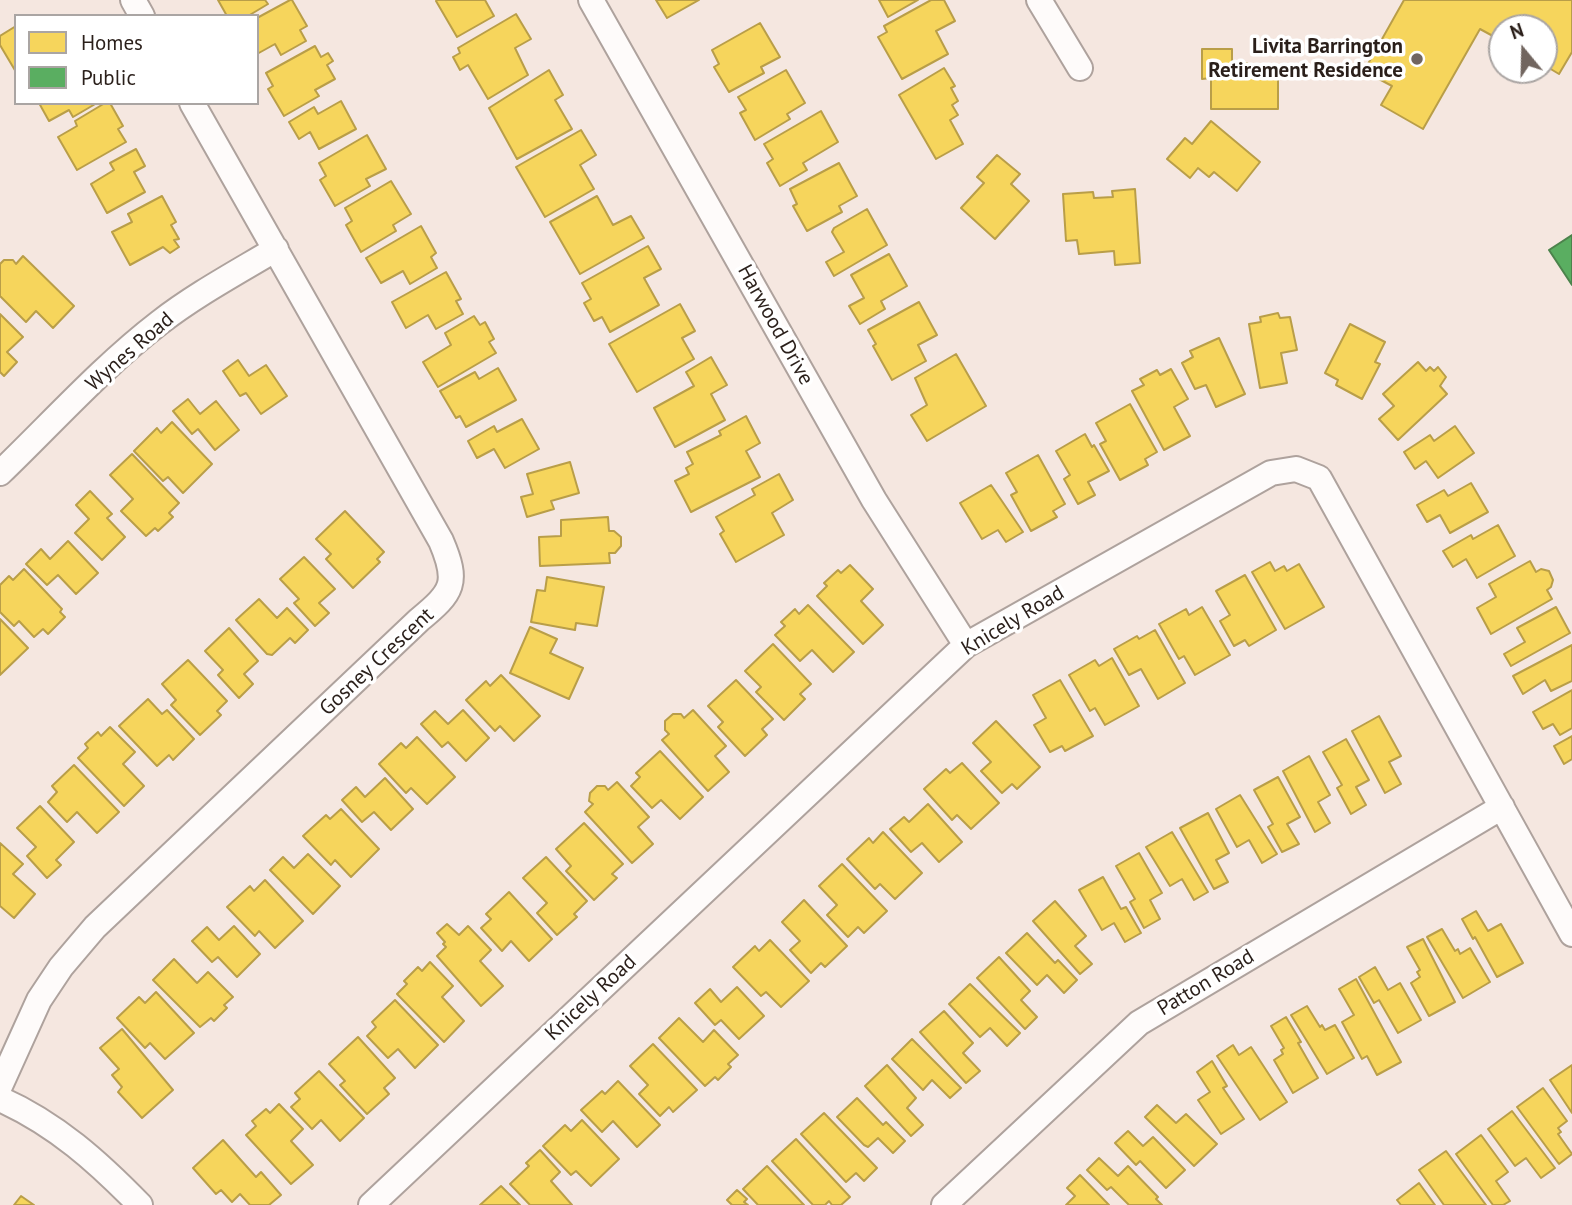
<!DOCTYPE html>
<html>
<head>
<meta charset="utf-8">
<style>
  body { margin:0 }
  #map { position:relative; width:1572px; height:1205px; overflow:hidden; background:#f5e7e0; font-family:"PT Sans",sans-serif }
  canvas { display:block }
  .legend { position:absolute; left:14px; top:14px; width:245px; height:91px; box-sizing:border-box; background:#fff; border:2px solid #aaa5a3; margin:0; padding:9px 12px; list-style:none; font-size:21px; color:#2a1f1a }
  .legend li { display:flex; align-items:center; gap:14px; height:35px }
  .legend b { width:35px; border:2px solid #aaa5a3 }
  .north { position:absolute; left:1488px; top:14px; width:70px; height:70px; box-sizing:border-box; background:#fff; border:2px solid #aaa5a3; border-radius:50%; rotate:341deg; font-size:19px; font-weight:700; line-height:28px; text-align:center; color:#2a1f1a }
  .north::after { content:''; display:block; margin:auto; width:24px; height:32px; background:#71655f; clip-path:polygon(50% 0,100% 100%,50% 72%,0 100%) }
</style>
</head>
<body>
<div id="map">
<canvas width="1572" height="1205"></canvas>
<ul class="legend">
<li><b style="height:19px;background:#f6d55c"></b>Homes</li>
<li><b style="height:19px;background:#5aae61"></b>Public</li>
</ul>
<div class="north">N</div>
</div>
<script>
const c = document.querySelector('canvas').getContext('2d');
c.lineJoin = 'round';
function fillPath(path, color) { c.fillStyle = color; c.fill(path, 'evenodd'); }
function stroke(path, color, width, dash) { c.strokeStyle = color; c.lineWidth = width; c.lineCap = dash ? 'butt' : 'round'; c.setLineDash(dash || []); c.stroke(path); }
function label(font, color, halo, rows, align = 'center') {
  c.font = font + ' "PT Sans",sans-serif'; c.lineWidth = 7; c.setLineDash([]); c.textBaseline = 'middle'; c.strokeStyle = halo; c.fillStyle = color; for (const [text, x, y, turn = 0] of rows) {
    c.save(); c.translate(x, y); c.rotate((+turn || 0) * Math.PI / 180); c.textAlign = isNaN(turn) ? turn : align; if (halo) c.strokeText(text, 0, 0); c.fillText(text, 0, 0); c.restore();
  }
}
const homes = new Path2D(`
  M218,0H265L268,4L248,16H227Z
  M290,0H292L307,26L300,30L306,41L281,55L275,44L257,54V18Z
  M437,0H485L494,16L457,37L436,1Z
  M656,0H699L667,18Z
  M879,0H918L888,17Z
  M931,0H944L955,21L936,31L948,54L902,79L878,37L887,32L884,26Z
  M1404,0H1572V52L1559,74L1544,65V28H1502V41L1480,29L1423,129L1381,105L1392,86L1364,71Z
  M516,14L531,39L515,48L528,75L488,99L468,65L460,70L453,57L460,53L458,48Z
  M760,23L780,57L761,67L764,73L729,92L714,67L719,64L712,50Z
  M16,26V72L0,45V36Z
  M315,46L321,57L328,53L333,61L327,65L335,79L315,90L319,96L284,116L268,89L273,86L266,73Z
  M1202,49H1232V63H1247V70H1278V109H1211V78L1202,79Z
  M944,68L955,86L951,88L958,101L952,105L958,115L950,120L963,144L936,159L899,95Z
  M549,70L563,95L555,100L572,129L517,159L489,108Z
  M786,70L805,103L787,114L790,119L755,140L740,113L746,110L738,97Z
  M341,101L356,129L319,149L310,132L299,139L289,122L314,107L318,114Z
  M39,103H97L73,117L69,110L49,121Z
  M105,103H110L123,126L118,129L126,142L77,170L58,137L77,126L75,121Z
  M821,111L838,142L803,163L807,170L780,186L767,163L773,159L764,144Z
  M1211,121L1260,162L1237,191L1214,172L1209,177L1198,168L1190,178L1167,159L1185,138L1192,144Z
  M581,130L596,155L580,165L594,189L545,217L516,167Z
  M367,135L386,169L366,179L370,186L335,206L320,180L326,176L319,163Z
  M136,149L145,166L134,172L145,192L107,213L91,184L114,170L110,163Z
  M997,155L1020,174L1011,184L1029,201L995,239L961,208L984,183L977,177Z
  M839,163L857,196L839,206L842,212L807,231L793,206L797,204L790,189Z
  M391,181L411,214L393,225L396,231L361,252L346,225L352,221L345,208Z
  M1135,189L1140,263L1115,265L1114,251L1079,254L1077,240L1066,241L1063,194L1093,192L1094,198L1113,197L1112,191Z
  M162,196L176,222L171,225L179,239L174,240L179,247L170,253L163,247L130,265L112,232L132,222L128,214Z
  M597,196L613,225L631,216L644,238L580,274L550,222Z
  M867,209L887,245L834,276L826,262L844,252L832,232L834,228Z
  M421,226L436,253L431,257L437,268L410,284L403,271L381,283L366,258Z
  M648,246L661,269L644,278L659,305L610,332L602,317L594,321L584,303L591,299L582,283Z
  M889,254L907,286L881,301L885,309L860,324L849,306L864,298L851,275Z
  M23,256L74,306L53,328L36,311L26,322L0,296V264L4,260H13L16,264Z
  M446,272L461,299L456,301L463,314L436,329L428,315L406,328L392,302Z
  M919,302L937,335L918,345L926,361L892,380L873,346L876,344L868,330Z
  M680,304L695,331L682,338L694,359L637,392L609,344Z
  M1278,313L1280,318L1290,317L1297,350L1281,353L1287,383L1260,388L1249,324L1261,322L1260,317Z
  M0,314L23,337L7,352L17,362L4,376L0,372Z
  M474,316L480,325L485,322L494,339L489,342L496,353L438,387L423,362L451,345L445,333Z
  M1350,324L1385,342L1375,362L1380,364L1362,399L1336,385L1338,380L1325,373Z
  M1219,338L1245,394L1216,407L1206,385L1195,389L1182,363L1193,357L1190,351Z
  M956,354L986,406L927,441L911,415L927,405L915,378Z
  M711,357L727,385L711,394L725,420L675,447L654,408L694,386L686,372Z
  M238,360L249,376L266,365L287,396L261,414L246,393L240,396L223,371Z
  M1418,362L1426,371L1430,367L1434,371L1438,367L1446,377L1440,386L1447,394L1398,440L1379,419L1394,406L1383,394Z
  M498,368L516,400L466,427L460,416L456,418L440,391L475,372L479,379Z
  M1171,369L1188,399L1174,407L1190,436L1164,450L1132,391L1144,385L1140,379L1157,370L1160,375Z
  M188,399L200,414L216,401L239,430L215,450L198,429L192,434L173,411Z
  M1130,404L1157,452L1145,459L1148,465L1120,480L1100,444L1106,441L1096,423Z
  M746,416L760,443L746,451L760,477L691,512L675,481L689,474L686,468L693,464L687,452L721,435L719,431Z
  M522,419L539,449L505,468L494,449L477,458L468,441L494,426L497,432Z
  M172,422L212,464L183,493L168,477L163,481L134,451L157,428L161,433Z
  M1455,426L1474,453L1438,478L1426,461L1415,469L1404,452L1430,435L1434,441Z
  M1085,434L1092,447L1094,445L1109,471L1088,482L1095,495L1078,504L1064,479L1070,475L1056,451Z
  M132,454L179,503L169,513L173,517L158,531L155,528L146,536L121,511L133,499L110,475Z
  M1038,455L1065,504L1053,511L1057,517L1031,531L1011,495L1017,492L1006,473Z
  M570,462L579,493L551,501L554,509L527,517L521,497L533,494L527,474Z
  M779,474L793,500L772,513L784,535L736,562L720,534L724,531L716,517L755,495L752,489Z
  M1471,483L1488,512L1450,533L1440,515L1427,522L1417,505L1444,490L1448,496Z
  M991,485L1023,532L1006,542L998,530L982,539L960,503Z
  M90,491L112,514L107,518L125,537L102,560L75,533L89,519L76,505Z
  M345,511L384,552L377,559L380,562L353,588L326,559L331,554L316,539Z
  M608,517L609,531H614L621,537V546L615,553H609L610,563L540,566L539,537L561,536V520Z
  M1498,525L1515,556L1477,578L1466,559L1453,567L1443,551L1471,535L1473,539Z
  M68,541L98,573L76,594L58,575L47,585L26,564L41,549L50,559Z
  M304,557L335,589L319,603L329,613L315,626L294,603L299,599L280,579Z
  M1530,561L1536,572L1541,569L1549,571L1553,580L1551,587L1547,590L1552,599L1491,634L1477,608L1496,597L1489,584Z
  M1270,562L1275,571L1284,566L1287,571L1299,564L1324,607L1285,629L1252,572Z
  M850,565L873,589L861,601L883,625L863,644L817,596L827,586L824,583L838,570L841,573Z
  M24,569L62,609L60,612L65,617L48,634L43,629L34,637L19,621L14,626L0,612V585L9,576L13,580Z
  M1245,575L1276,630L1249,646L1245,640L1234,646L1220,621L1230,615L1216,591Z
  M547,577L604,587L597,626L576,623L575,630L531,622L537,590L545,591Z
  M259,599L277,618L287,608L308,630L295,643L290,638L272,655L267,654L236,620Z
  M808,605L854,652L833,672L812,650L800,661L775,635L785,626L781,622L795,609L799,614Z
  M1202,607L1230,655L1195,675L1184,656L1179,659L1159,624L1186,609L1189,615Z
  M1556,607L1570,633L1511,666L1504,654L1525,642L1517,628Z
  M0,619L28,648L0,675Z
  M530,627L557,639L550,653L583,668L569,699L510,673Z
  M229,628L258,661L244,674L253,684L239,698L218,675L223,670L205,651Z
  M1155,630L1185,683L1158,699L1141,669L1129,675L1114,649L1137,636L1139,639Z
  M773,644L811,684L800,694L805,699L784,720L756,692L761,687L745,671Z
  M1572,645V681L1551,691L1545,680L1523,694L1513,676Z
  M1112,658L1139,706L1105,725L1095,708L1090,711L1069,675L1095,660L1099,666Z
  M188,660L227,701L217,711L221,715L200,735L171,705L176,700L162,684Z
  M501,675L540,716L514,741L500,726L495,731L466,700L486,681L490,686Z
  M736,680L773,719L762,729L767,735L745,756L718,727L723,722L708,706Z
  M1060,680L1093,736L1065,751L1062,746L1050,752L1034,725L1046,718L1033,695Z
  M1572,690V728L1560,735L1553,724L1543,729L1533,712Z
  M148,699L162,714L167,710L194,739L173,760L169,755L157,766L119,726Z
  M463,710L489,738L466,761L448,742L442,747L421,724L435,711L448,724Z
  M693,710L726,746L715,756L729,772L708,791L662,740L669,734L665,730V721L673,714H681L684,718Z
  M1379,716L1401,756L1389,762L1401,784L1385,793L1352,731Z
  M996,721L1040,767L1017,789L1012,784L1002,793L981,771L991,762L973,743Z
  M110,727L135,752L123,764L144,786L124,806L78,758L88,748L85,744L98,732L101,736Z
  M1572,736V759L1564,764L1554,746Z
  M417,737L455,777L427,804L411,788L406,793L379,764L401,743L406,748Z
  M1346,739L1369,780L1356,787L1366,805L1351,814L1337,788L1342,785L1323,752Z
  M660,751L703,797L680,819L661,800L652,808L631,786L640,777L636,773Z
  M1309,756L1330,795L1318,802L1330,823L1315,832L1283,771Z
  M962,763L999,803L971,829L957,815L952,820L924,789L946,769L950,773Z
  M74,765L119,812L97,833L77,812L67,822L48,802L57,792L52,786Z
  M1278,777L1300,817L1287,824L1299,844L1282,852L1268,827L1273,824L1254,790Z
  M385,778L413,809L391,830L374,812L362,822L342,800L356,787L365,797Z
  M617,782L649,817L638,827L653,844L632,863L585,812L593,804L589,801L590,793L597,786H605L608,790Z
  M1240,795L1277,854L1262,863L1249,840L1237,847L1216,809Z
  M928,804L962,842L939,862L922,843L911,852L890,829L904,817L909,822Z
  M40,806L74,842L56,860L61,865L47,878L27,856L36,847L17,828Z
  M341,809L379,849L351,877L335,860L331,865L303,836L326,815L330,819Z
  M1208,813L1229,853L1216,860L1228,882L1214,889L1180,828Z
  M584,823L623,864L612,874L617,878L594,900L566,871L571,866L556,849Z
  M883,832L922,873L895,899L880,884L875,889L847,859L869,838L873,843Z
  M1172,832L1208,892L1194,900L1182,879L1170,886L1146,847Z
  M0,843L23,864L13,874L35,894L14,918L0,906Z
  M1139,853L1162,893L1150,900L1160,919L1144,928L1130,902L1135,899L1116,866Z
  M308,854L340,886L313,914L270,870L283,857L294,868Z
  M546,857L587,901L574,914L577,917L557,935L537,913L547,903L523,878Z
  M842,864L887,911L864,933L858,927L848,937L827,915L837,905L819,886Z
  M1103,877L1121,909L1126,907L1141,933L1125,942L1114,923L1102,930L1079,890Z
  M265,880L303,921L275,948L259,931L255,936L227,907L250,886L254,891Z
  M509,892L552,939L529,961L511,941L502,951L481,928L491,919L486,914Z
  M804,900L847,946L825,967L821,963L811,973L790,950L800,941L782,922Z
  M1055,901L1086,936L1075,946L1092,964L1080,974L1033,921Z
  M1476,911L1488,931L1501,924L1523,963L1497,977L1475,937L1473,939L1462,919Z
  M447,924L459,935L468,926L491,950L480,961L503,986L481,1006L437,956L446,947L443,944L445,942L437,933Z
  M234,926L260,954L237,977L218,957L212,962L192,941L207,927L219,940Z
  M1442,929L1455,951L1458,949L1460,954L1470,948L1490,982L1463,998L1427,937Z
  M1027,933L1055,963L1058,960L1077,980L1064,993L1047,975L1037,985L1006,953Z
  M1423,939L1455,1002L1429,1016L1411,983L1420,977L1417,972L1420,970L1407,947Z
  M770,940L809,981L781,1007L766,992L761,996L733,967L755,946L759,951Z
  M999,957L1030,991L1021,1000L1037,1017L1025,1029L977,978Z
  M174,959L197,983L208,972L233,997L224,1005L227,1008L214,1021L211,1018L200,1027L153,980Z
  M430,962L453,986L442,997L464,1021L444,1042L397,994L407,984L404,981L418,967L422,971Z
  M1375,967L1388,990L1400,983L1421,1020L1398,1033L1379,1000L1374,1003L1359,977Z
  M1356,979L1401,1062L1377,1075L1367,1056L1362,1059L1342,1022L1354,1015L1339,989Z
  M970,984L1020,1033L1007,1046L990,1028L980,1037L949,1004Z
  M737,987L764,1016L739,1039L721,1020L715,1025L695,1003L710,989L721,1002Z
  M156,992L194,1033L165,1059L150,1043L145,1048L117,1018L139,997L145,1003Z
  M395,1000L438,1045L415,1068L398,1049L388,1058L367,1036L376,1027L372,1022Z
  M1307,1006L1320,1027L1322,1025L1325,1030L1335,1025L1354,1058L1327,1074L1291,1015Z
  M944,1011L973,1043L963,1053L980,1071L966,1083L920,1032Z
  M1286,1017L1301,1042L1298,1043L1318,1078L1293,1093L1274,1060L1283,1054L1281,1050L1284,1048L1271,1026Z
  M679,1018L703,1042L714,1030L738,1055L728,1064L731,1067L718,1080L715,1077L705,1086L659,1038Z
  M122,1029L173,1090L142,1118L118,1092L122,1087L112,1075L119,1069L100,1048Z
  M358,1037L395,1078L384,1088L389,1094L367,1114L340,1085L345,1081L329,1064Z
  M912,1039L961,1088L950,1098L932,1080L923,1090L892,1059Z
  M653,1044L697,1090L673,1112L669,1107L660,1116L639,1094L648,1085L630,1066Z
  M1233,1045L1239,1055L1251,1047L1287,1102L1260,1120L1217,1056Z
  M1212,1061L1227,1086L1223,1088L1244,1119L1221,1134L1198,1100L1210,1092L1197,1072Z
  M887,1065L916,1098L907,1108L923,1125L911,1136L865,1086Z
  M1572,1065V1113L1550,1080Z
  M319,1071L364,1118L340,1141L321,1120L312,1129L291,1107L300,1099L295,1093Z
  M618,1081L660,1125L637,1147L613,1121L602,1132L581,1110L602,1091L605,1094Z
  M1543,1088L1567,1121L1558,1128L1561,1132L1558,1134L1572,1154L1559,1164L1517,1107Z
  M857,1098L883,1125L886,1122L905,1141L893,1153L878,1138L868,1147L864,1145L837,1117Z
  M279,1104L303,1129L291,1141L313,1165L291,1184L246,1135L256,1126L252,1121L266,1109L270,1113Z
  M1157,1105L1176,1123L1186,1114L1217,1144L1194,1166L1145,1117Z
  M1512,1111L1555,1168L1541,1178L1526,1158L1515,1166L1488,1129Z
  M824,1113L877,1168L864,1181L856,1173L846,1182L801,1134Z
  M582,1120L619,1159L591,1186L576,1171L571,1175L543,1146L565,1125L571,1131Z
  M1128,1131L1143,1146L1153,1137L1185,1170L1166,1188L1140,1161L1136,1165L1115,1143Z
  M1481,1135L1508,1172L1496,1181L1510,1201L1503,1205H1493L1456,1154Z
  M796,1139L850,1197L841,1205H832L829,1201L825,1205H813L772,1161Z
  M223,1140L256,1177L261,1172L281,1195L269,1205H250L240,1194L232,1202L221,1190L216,1194L193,1168Z
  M540,1150L560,1172L551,1181L572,1205H530L510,1184L529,1166L526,1163Z
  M1446,1151L1486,1205H1444L1419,1170Z
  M1099,1158L1118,1176L1128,1166L1158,1197L1156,1199L1162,1205H1129L1111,1187L1107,1190L1087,1170Z
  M767,1166L804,1205H758L743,1189Z
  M1080,1175L1109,1205H1066L1075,1196L1067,1188Z
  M1419,1183L1435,1205H1401L1397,1200Z
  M501,1186L520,1205H480Z
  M737,1190L747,1199L744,1202L748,1205H732L727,1200Z
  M21,1196L34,1205H14Z`);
const public = new Path2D(`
  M1572,235V285L1549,250Z`);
const street = new Path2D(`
  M133,0L142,16
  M591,0L874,500L966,645
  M1039,0L1080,68
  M0,473C51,424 103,366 159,323C195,295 236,273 276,249
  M0,1086L39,1000L61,967L95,927L419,620C453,592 459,583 441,541L192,103
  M0,1099C56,1124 98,1162 140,1205
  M371,1205L966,645L1271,473L1296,469L1319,478L1572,934
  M944,1205L1139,1023L1502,807`);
const markers = [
  [1417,59,7,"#71655f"]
];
const poiNames = [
  ["Livita Barrington",1403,47],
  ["Retirement Residence",1403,71]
];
const streetNames = [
  ["Harwood Drive",775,325,61],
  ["Wynes Road",130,352,-41],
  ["Knicely Road",1013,621,-31],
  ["Gosney Crescent",377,662,-43],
  ["Patton Road",1206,983,-31],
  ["Knicely Road",591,998,-43]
];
fillPath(homes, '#f6d55c');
stroke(homes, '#b99e48', 2);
fillPath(public, '#5aae61');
stroke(public, '#4c834c', 2);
stroke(street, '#aea29d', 28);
stroke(street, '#fefbfa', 24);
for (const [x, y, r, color] of markers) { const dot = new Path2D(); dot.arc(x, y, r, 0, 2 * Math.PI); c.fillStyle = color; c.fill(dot); stroke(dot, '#fff', 2.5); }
label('bold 21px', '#2a1f1a', '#fff', poiNames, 'right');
label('21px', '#2a1f1a', '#fff', streetNames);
</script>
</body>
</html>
